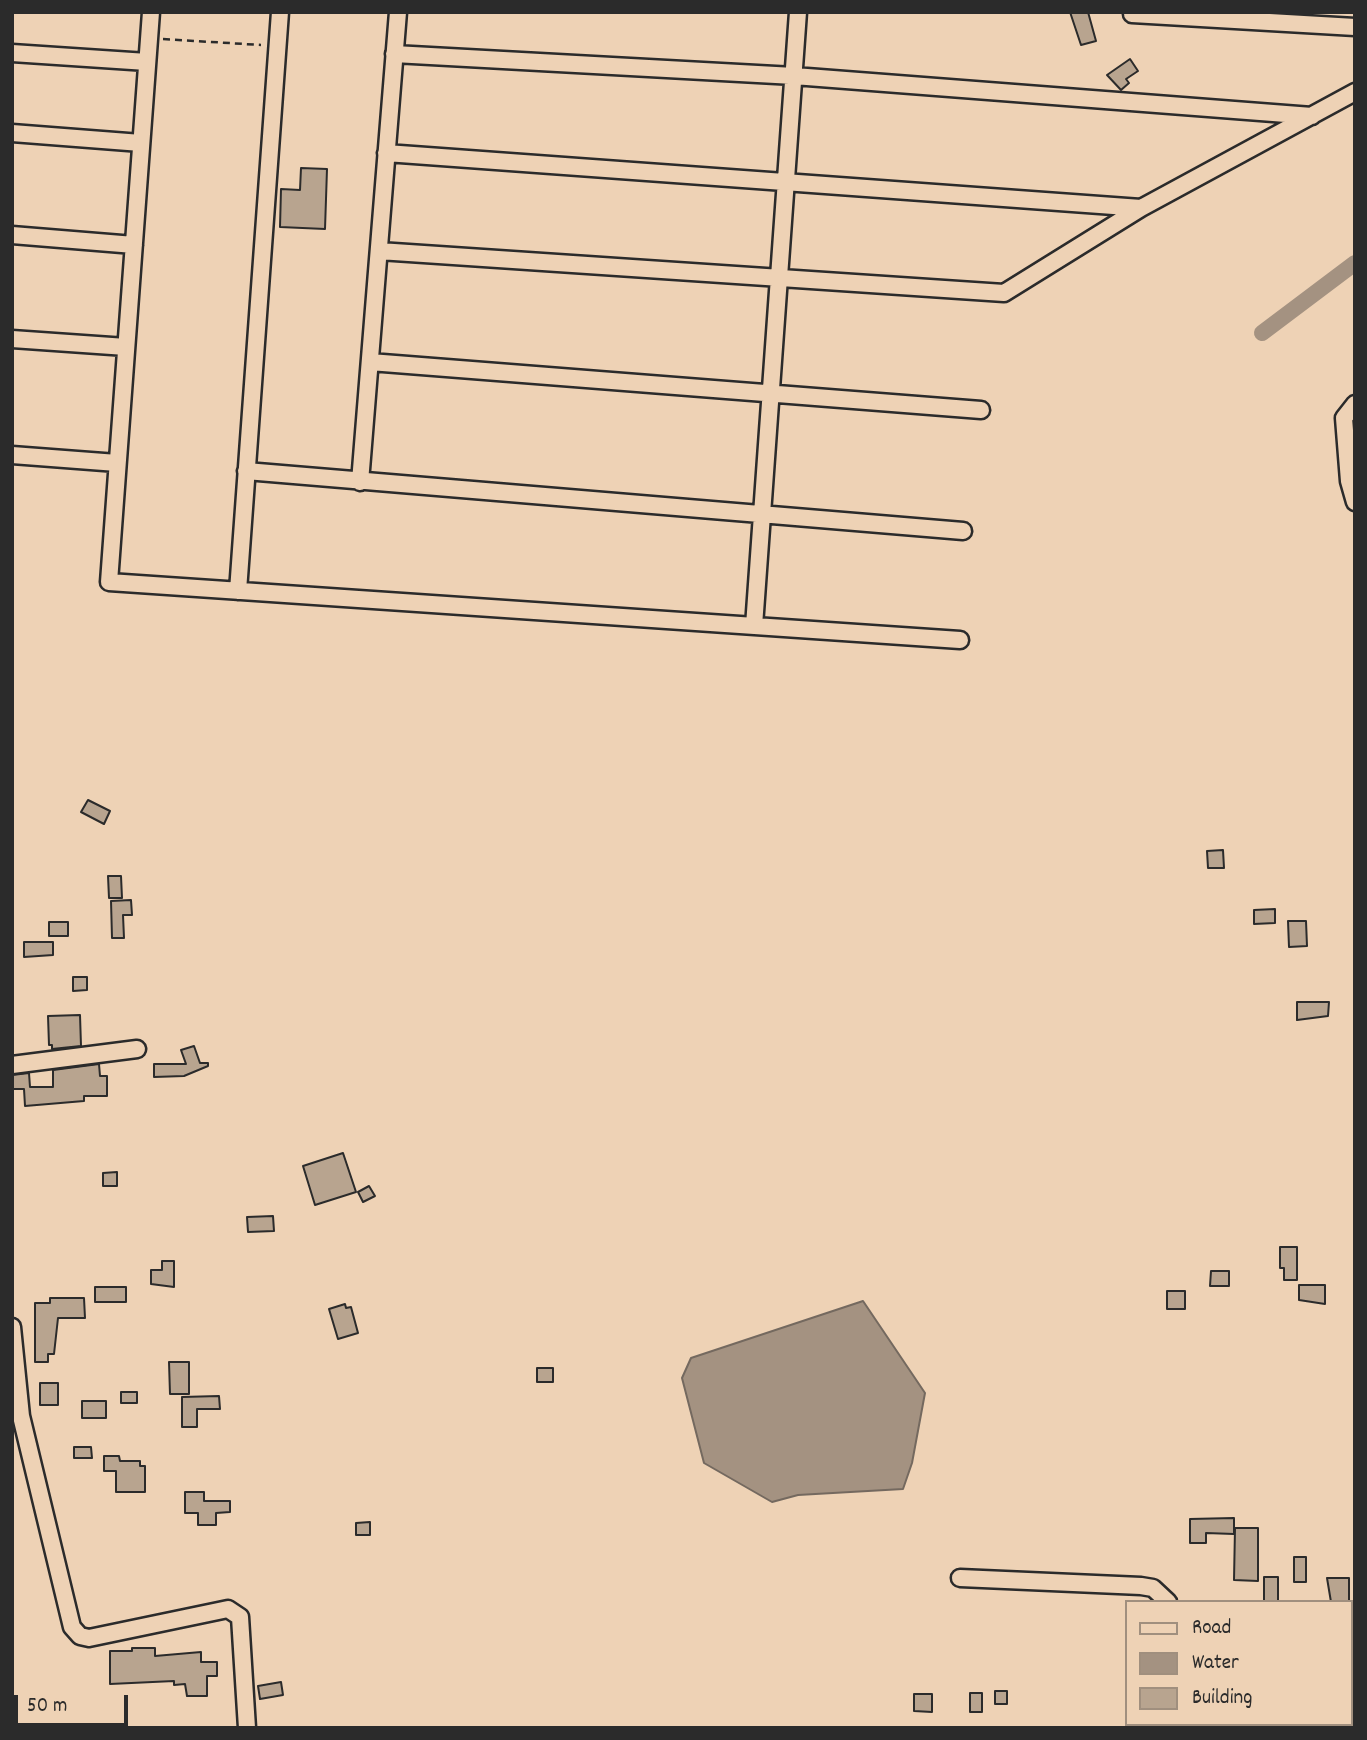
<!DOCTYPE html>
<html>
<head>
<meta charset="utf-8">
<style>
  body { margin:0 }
  #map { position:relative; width:1367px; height:1740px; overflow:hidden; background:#eed2b5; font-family:Dekko,sans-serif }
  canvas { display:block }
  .frame { position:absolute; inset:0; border:14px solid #2b2b2b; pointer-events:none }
  .legend { position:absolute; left:1125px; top:1600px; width:228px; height:126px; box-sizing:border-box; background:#eed2b5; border:2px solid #a08f7e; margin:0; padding:9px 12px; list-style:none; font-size:21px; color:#2b2b2b }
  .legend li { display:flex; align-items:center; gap:14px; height:35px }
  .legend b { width:35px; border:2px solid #a08f7e }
  .scale { position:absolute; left:14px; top:1695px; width:114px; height:32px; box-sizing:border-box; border:4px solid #2b2b2b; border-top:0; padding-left:9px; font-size:21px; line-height:24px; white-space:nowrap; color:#2b2b2b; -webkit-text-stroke:5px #eed2b5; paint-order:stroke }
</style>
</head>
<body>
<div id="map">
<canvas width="1367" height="1740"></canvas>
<div class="frame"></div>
<ul class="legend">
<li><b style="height:9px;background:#eed2b5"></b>Road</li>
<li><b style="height:19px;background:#a49281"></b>Water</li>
<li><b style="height:19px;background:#b8a48f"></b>Building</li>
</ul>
<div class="scale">50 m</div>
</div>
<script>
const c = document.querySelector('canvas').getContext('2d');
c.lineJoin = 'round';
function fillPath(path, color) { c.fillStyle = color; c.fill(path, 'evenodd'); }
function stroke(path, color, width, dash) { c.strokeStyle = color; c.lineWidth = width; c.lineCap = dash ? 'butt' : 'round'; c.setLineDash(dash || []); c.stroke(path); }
const water = new Path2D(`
  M863,1301L925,1393L912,1463L903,1489L798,1495L772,1502L704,1463L682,1378L691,1358Z`);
const canal = new Path2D(`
  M1262,333L1355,263`);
const building = new Path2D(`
  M1070,12H1088L1096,41L1081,45Z
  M1130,59L1138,71L1126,79L1129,83L1121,90L1107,75Z
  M301,168L327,169L325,229L280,227L281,189L300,190Z
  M88,800L110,811L104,824L81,812Z
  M1223,850L1224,868H1208L1207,851Z
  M108,876H121L122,898H109Z
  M131,900L132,915H123L124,938H112L111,901Z
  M1275,909V923L1254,924V910Z
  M1288,921H1306L1307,946L1289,947Z
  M49,922H68V936H49Z
  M24,942H53V955L24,957Z
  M73,977H87V990L73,991Z
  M1297,1002H1329L1328,1016L1297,1020Z
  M80,1015L81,1046L52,1049V1045H49L48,1016Z
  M194,1046L200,1063H208V1066L184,1076L154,1077V1064H186L181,1050Z
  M99,1064L100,1076H107V1096H84V1101L25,1106L24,1089H13L12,1075L29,1073L30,1087H53V1070Z
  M343,1153L356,1192L315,1205L303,1166Z
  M117,1172V1186H103V1173Z
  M369,1186L375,1196L363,1202L358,1192Z
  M273,1216L274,1231L248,1232L247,1217Z
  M1280,1247H1297V1280H1284V1268H1280Z
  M162,1261H174V1287L151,1284V1270H162Z
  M1211,1271H1229V1286H1210Z
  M1299,1285H1325V1304L1299,1300Z
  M95,1287H126V1302H95Z
  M1167,1291H1185V1309H1167Z
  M50,1298H84L85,1318H58L54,1354H48V1362H35V1303H50Z
  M345,1304L346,1308L351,1307L358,1333L338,1339L329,1309Z
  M169,1362H189V1394H170Z
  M537,1368H553V1382H537Z
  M40,1383H58V1405H40Z
  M121,1392H137V1403H121Z
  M219,1396L220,1409H197V1427H182V1397Z
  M82,1401H106V1418H82Z
  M74,1447H91L92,1458H74Z
  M104,1456H119L120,1461H140V1466H145V1492H116V1471H104Z
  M185,1492H204V1501H230V1512L216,1513V1525H198V1513H185Z
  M1234,1518V1534L1206,1533V1543H1190V1519Z
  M370,1522V1535H356V1523Z
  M1235,1528H1258V1581L1234,1580Z
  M1294,1557H1306V1582H1294Z
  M1264,1577H1278V1601H1264Z
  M1327,1578H1349V1602H1331Z
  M132,1648H155V1656L201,1652V1662H217V1676H207V1696H187L185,1684L174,1685V1681L110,1684V1651H132Z
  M281,1682L283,1695L260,1699L258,1686Z
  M995,1691H1007V1704H995Z
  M970,1693H982V1712H970Z
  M914,1694H932V1712L914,1711Z`);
const path = new Path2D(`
  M163,39L261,45`);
const street = new Path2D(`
  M151,12L109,582L960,640
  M1132,14L1355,27
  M12,53L147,62
  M394,54L794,76L1312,116
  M12,133L141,143
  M386,153L1141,208
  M12,235L134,245
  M379,251L1004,293L1141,208L1355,92
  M12,339L126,347
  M370,362L981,410
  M1355,404L1344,418L1349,481L1355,502
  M12,455L117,463
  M246,471L963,531
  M360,482L398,12
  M238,591L280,12
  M754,626L798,12
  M12,1065L137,1049
  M12,1327L21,1416L72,1627L80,1636L89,1638L228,1609L240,1617L247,1728
  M960,1578L1141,1586L1153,1588L1168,1602
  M1213,1724L1214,1728`);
fillPath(water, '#a49281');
stroke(water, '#74695f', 2);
stroke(canal, '#a49281', 16);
fillPath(building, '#b8a48f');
stroke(building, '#2b2b2b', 2);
stroke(street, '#2b2b2b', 21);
stroke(path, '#2b2b2b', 2.5, [7, 5]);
stroke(street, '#eed2b5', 16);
</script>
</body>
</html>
